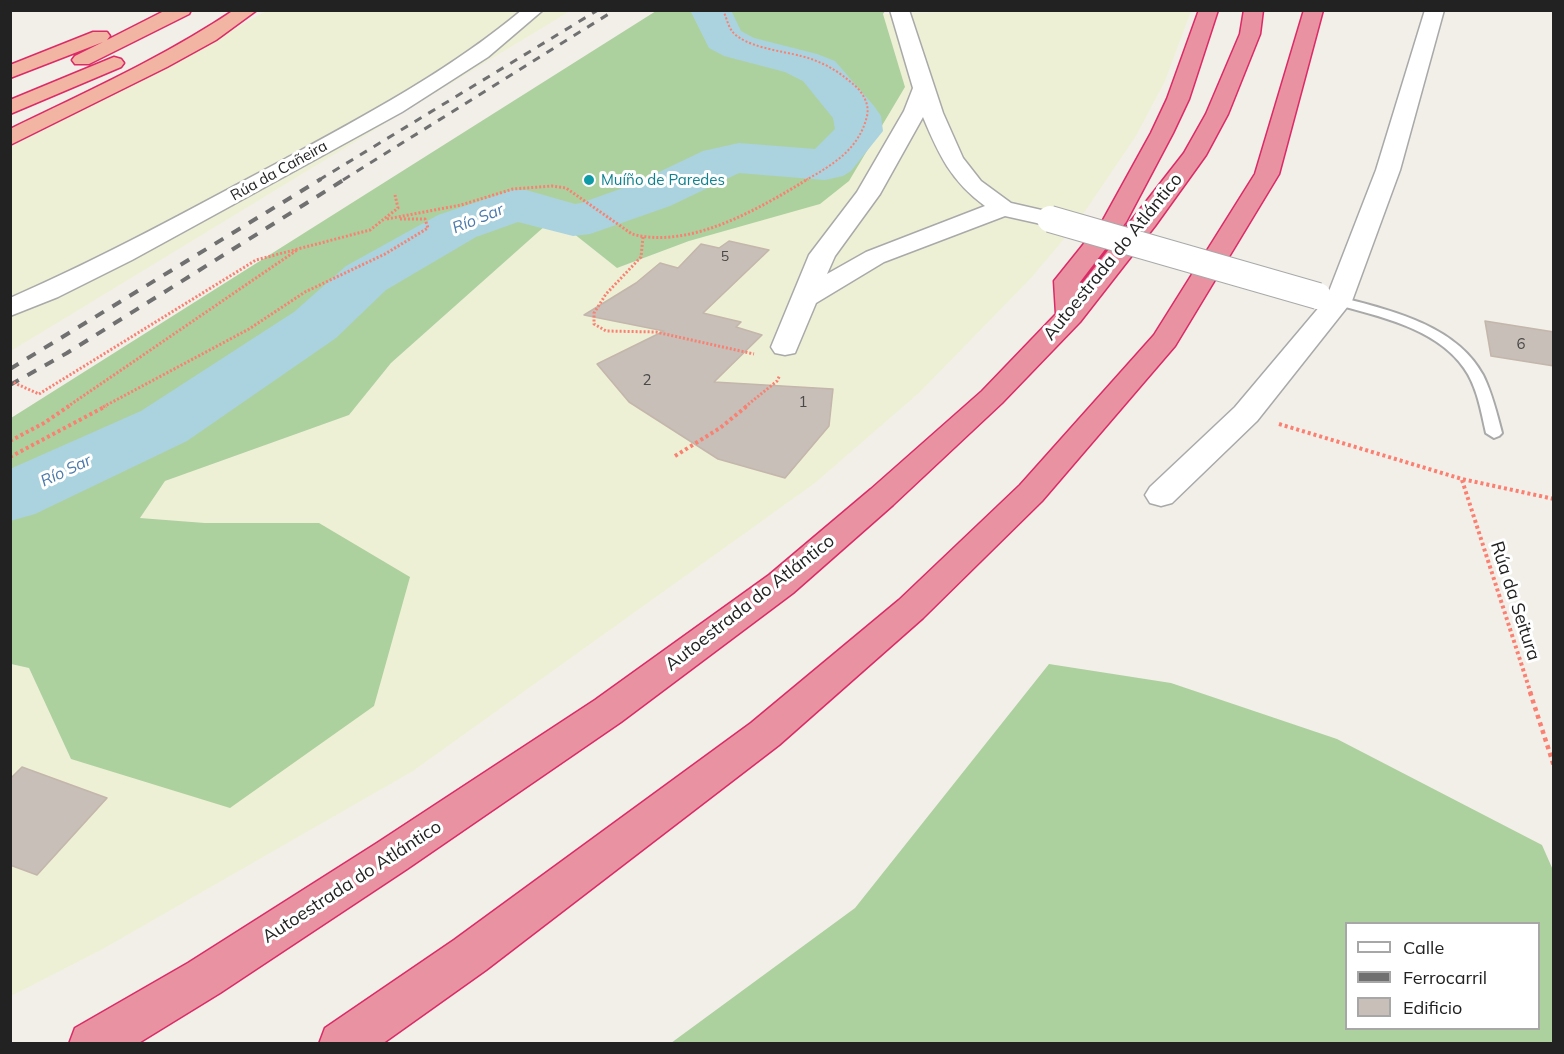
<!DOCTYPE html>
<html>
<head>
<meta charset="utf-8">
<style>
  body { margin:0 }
  #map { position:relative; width:1564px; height:1054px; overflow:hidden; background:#f2efe9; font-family:Mulish,sans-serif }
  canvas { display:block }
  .frame { position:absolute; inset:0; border:12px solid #222; pointer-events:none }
  .legend { position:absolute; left:1345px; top:922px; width:195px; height:108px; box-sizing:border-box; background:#fff; border:2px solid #a7a7a7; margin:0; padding:8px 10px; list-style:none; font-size:18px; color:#222 }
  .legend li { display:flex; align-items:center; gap:12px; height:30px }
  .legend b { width:30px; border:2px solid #a7a7a7 }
</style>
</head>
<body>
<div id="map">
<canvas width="1564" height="1054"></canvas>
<div class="frame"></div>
<ul class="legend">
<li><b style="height:8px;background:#fff"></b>Calle</li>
<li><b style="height:8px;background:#707070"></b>Ferrocarril</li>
<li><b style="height:16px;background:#c7bfb8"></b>Edificio</li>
</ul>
</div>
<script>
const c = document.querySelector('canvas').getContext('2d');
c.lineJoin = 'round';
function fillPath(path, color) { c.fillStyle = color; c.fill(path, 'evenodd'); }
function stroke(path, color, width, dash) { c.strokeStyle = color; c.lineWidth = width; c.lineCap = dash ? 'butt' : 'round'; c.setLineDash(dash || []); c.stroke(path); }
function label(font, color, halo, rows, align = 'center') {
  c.font = font + ' Mulish,sans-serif'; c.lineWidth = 6; c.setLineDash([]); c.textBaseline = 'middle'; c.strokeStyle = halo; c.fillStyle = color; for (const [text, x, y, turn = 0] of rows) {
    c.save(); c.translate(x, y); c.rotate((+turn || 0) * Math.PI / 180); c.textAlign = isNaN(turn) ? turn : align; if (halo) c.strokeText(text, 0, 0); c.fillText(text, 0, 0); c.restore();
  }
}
const farmland = new Path2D(`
  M1002,10L1191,11L1165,81L1136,136L1075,226L1031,278L920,392L815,483L413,771L101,950L11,996V664L29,668L71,759L205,523L140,518L165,481L349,415L391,363L554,218L617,268L689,241L905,88L883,14Z
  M266,11H570L11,351V146L147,78Z`);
const forest = new Path2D(`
  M656,11H885L883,14L905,87L849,181L820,204L689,241L617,268L554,218L391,363L349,415L165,481L140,518L205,523H319L410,577L374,706L230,808L71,759L29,668L11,664V418Z
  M1049,664L1171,683L1337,739L1542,845L1553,870V1043H671L855,908ZM1346,924H1538V1028H1346Z`);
const river = new Path2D(`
  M690,10H731L741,31L754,38L817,54L835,61L874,106L881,116L883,131L851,171L843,176L825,180L739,173L670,206L590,234L573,236L518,222L476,237L386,290L336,338L187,441L35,514L10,521V469L141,411L294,312L346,266L438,215L512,190H526L575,204L581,203L634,184L703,151L739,143L815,149L835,129L833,118L803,81L785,72L724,56L709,48Z`);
const building = new Path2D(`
  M729,241L769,250L703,313L741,322L736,327L762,335L714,382L833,389L829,426L785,478L718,459L629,402L597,364L664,331L584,315L636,283L660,263L678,268L701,244L719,248Z
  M1485,321L1554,332V366L1491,356Z
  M22,767L107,798L37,875L10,865V779Z`);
const pathFar3 = new Path2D(`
  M723,10C726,16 728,26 732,31C744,47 782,51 801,56C821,61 837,70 853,84C862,91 870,104 867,116C859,149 834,164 806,180`);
const pathFar2 = new Path2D(`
  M387,219L461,205L513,189L552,186L566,188L632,234C690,250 760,208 808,179
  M643,237L641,257L606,294L594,313V324L606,331L656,332L754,354
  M39,394L256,260L370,230L398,208L395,195
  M67,407L297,250
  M103,407L249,329L305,292L385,254L428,228L425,219H399
  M745,407L777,381L780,375`);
const pathFar1 = new Path2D(`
  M1279,424L1462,479L1554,499
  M10,441L44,423L69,406
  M675,456L720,428L747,406
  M10,457L106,406
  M1462,480L1531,694`);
const path = new Path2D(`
  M1530,692L1554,766`);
const service = new Path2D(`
  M1339,297C1390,310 1456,325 1483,375C1492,393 1497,414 1502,433L1499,436L1494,438L1486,433C1481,411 1477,386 1464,368C1436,328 1378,316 1334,304L1332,301L1334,298Z`);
const minor = new Path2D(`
  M522,10H543L488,57L402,112L132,260L58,297L10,316V298C104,257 193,208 283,160C366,115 449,71 522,10Z
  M890,10H909L943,113L963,158L981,181L1011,203L1059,214L1062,219L1059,224L1050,226L1005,216L884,262L816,303L795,353L785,355L775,353L771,347L809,255L857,192L904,111L913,88ZM923,117C939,155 951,181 985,206L866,252L827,274L835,256L880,194Z
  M1425,10H1444L1400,170L1352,301L1257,421L1172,503L1161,506L1150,503L1145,495L1150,487L1235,407L1326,299L1376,170Z`);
const trunk = new Path2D(`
  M166,10H191L189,14L89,64H75L72,60L75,56L103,42L10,78V65L93,32H107L110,36L107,40Z
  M234,10H257L216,40L167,67L10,145V129C86,92 164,57 234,10Z
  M114,57L121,59L124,63L121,67L10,114V100Z`);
const motorway = new Path2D(`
  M1199,10H1218L1189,99L1173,133L1126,222L1080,282L1081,285L1184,153L1206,114L1240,34L1244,10H1263L1260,34L1228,114L1206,155L1155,226L1080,322L1002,403L893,505L793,593L621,722L407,869L220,993L137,1044H69L75,1028L188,963L377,843L595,700L769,575L871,489L982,391L1056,314L1054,281L1103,220L1151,133L1167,99Z
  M1304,10H1323L1279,174L1175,346L1042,501L923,618L779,745L486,970L382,1044H319L325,1028L454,940L751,723L899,600L1020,485L1154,335L1255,174Z`);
const railFar1 = new Path2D(`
  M319,180L598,10
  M343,180L615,10`);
const rail = new Path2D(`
  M10,369L321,179
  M10,385L67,353L345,179`);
const pathBridge = new Path2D(`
  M10,381L39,394`);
const minorBridge = new Path2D(`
  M1050,219L1318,296`);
const markers = [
  [589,180,6,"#0f9aa8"]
];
const farNumbernames = [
  ["5",725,257]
];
const farStreetnames = [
  ["Rúa da Cañeira",279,171,-29]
];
const farCulturenames = [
  ["Muíño de Paredes",601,180]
];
const numberNames = [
  ["6",1521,344],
  ["2",647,380],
  ["1",803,402]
];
const farWaternames = [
  ["Río Sar",478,219,-22],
  ["Río Sar",66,471,-25]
];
const streetNames = [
  ["Autoestrada do Atlántico",1113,257,-51],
  ["Rúa da Seitura",1515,601,72],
  ["Autoestrada do Atlántico",750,603,-38],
  ["Autoestrada do Atlántico",352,882,-33]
];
fillPath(farmland, '#eef0d5');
fillPath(forest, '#add19e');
fillPath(river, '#aad3df');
fillPath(building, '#c7bfb8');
stroke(building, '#c4b6ab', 1.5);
stroke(service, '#a9a9a9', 4);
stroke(minor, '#a9a9a9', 3);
stroke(trunk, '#dc2a67', 3);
stroke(motorway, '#dc2a67', 3);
stroke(pathFar3, '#fa8072', 2, [2, 2]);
stroke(pathFar2, '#fa8072', 3, [2, 2]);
stroke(pathFar1, '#fa8072', 4, [3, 3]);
stroke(path, '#fa8072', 4.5, [4, 4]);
fillPath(service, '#fff');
fillPath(minor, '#fff');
fillPath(trunk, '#f2b4a3');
fillPath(motorway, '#e892a2');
stroke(railFar1, '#707070', 3, [8, 8]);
stroke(rail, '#707070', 4, [10, 10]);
stroke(minorBridge, '#a9a9a9', 28, []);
stroke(pathBridge, '#fa8072', 3, [2, 2]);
stroke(minorBridge, '#fff', 26);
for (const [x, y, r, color] of markers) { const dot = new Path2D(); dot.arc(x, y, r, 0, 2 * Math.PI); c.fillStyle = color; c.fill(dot); stroke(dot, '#fff', 2); }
label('14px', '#4b4948', null, farNumbernames);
label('15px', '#222', '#fff', farStreetnames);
label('15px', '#0d838f', '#fff', farCulturenames, 'left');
label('15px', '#4b4948', null, numberNames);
label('italic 16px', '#4a7aab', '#fff', farWaternames);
label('18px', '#222', '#fff', streetNames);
</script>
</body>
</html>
